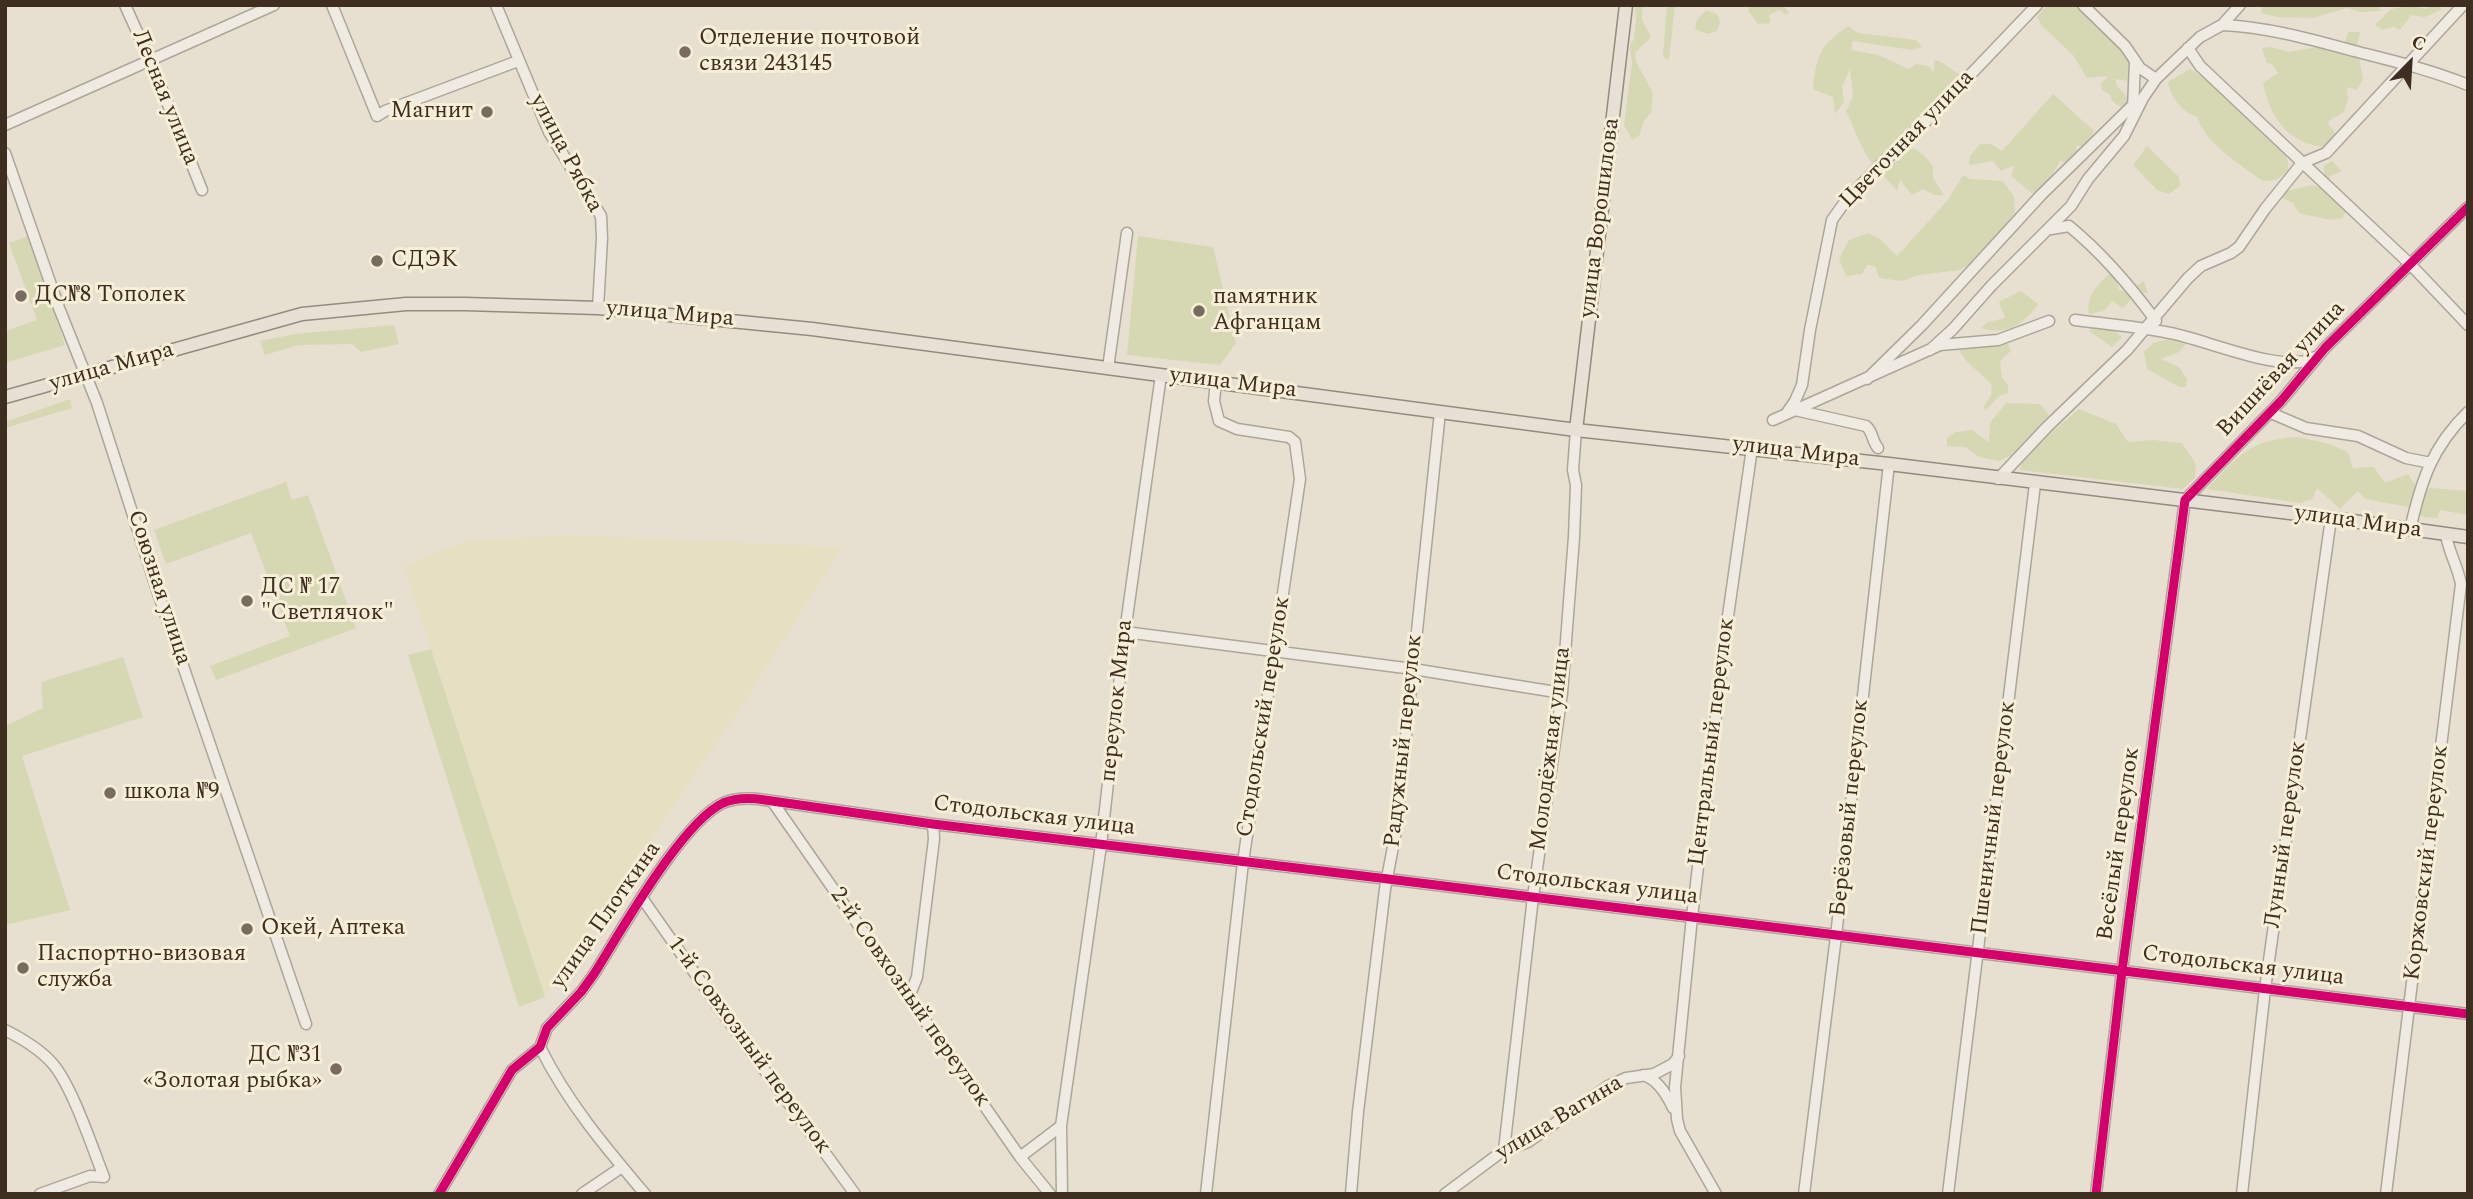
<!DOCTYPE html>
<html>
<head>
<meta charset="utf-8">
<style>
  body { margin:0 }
  #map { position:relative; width:2473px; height:1199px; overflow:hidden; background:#e7e0d1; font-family:Spectral,serif }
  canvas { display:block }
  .frame { position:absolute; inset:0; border:7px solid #3d2e20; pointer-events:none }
  .north { position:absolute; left:2375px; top:28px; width:70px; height:70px; -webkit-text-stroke:5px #f7eed8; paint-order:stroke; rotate:24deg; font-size:19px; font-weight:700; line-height:28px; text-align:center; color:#3d2e20 }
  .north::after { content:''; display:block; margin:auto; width:24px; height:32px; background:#3d2e20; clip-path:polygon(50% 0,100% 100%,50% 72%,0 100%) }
</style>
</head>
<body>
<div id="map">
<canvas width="2473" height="1199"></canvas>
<div class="frame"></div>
<div class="north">С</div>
</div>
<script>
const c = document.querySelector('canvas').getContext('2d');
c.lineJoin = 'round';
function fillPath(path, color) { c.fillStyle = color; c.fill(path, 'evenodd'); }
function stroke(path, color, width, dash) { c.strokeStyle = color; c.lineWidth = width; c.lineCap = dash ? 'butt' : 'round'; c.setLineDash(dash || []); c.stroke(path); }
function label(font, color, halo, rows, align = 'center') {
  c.font = font + ' Spectral,serif'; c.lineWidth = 6; c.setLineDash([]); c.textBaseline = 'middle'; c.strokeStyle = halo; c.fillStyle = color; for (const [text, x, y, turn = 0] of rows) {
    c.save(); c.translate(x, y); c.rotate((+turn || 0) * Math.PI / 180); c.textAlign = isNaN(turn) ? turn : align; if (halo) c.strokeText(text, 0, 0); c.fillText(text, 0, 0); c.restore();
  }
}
const farmland = new Path2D(`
  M575,535L842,547L750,694L545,997L404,565L469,540Z`);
const green = new Path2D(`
  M1635,5H1642V20L1651,37L1635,53L1636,62L1653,93L1651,113L1644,121L1639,136L1632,140L1624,125L1632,63L1630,46L1634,39L1636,21Z
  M1667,5H1675L1669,60L1663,57Z
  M1752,5H1787L1784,7L1789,12L1786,15L1779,10L1769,15L1771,23L1758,24L1748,10Z
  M2047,5H2077L2090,11L2133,63L2129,81L2115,79L2117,86L2131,101L2121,107L2112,101L2110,95L2102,90L2101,84L2108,76L2087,78L2073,55L2042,26L2037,17Z
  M2263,5H2379L2381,11L2360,12L2347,8L2313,18L2278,17L2261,13Z
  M2433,5H2441V10L2425,17L2411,15L2400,30L2393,27L2382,30L2375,25L2391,9L2410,6L2426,9Z
  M1706,10L1717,14L1720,22L1717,31L1707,34L1695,29L1697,20Z
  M1848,26L1858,33L1916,40L1922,47L1912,50L1853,41L1851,50L1878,55L1909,69L1916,64L1928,66L1934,72V60C1945,62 1950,70 1960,74L1962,80L1927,117L1873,165C1861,150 1855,129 1846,111L1853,97L1850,69L1842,87L1844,102L1835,114L1833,97L1813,89C1817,54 1819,47 1848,26Z
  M2348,32H2360L2357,46L2363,79L2357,90L2347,87L2348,100L2344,112L2327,122L2335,133L2326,147C2290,146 2269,116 2263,83L2278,73L2272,64L2267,63L2262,48L2271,47L2289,52L2345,42Z
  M2190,69C2210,80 2275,136 2286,154C2288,159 2288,165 2288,171L2276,180L2263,181C2244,168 2201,140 2198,117C2183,114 2170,96 2168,82Z
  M2053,94L2094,131L2085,146H2076L2077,157L2068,163L2060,161L2050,179L2033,194L2011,176L2015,165L2001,171L1993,161L1969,165L1970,156L1980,144H1991L2002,151Z
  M2147,146L2179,177L2180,186L2169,194L2157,190L2133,165Z
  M1913,148L1924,155L1933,166V178L1944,195H1934L1923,189L1912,195L1900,180L1897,191L1884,176L1887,168Z
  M2332,161L2342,171L2330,176L2329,188L2348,209L2342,218L2330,220L2299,213L2293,203L2280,197L2287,191L2312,185L2324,189V165Z
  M1963,175L1970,179L2003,181L2014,197L2015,212L1984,254L1960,270L1919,275L1902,281L1879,278L1875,266L1867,265L1862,274L1846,276L1839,259L1849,240L1868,233L1880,239L1897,256L1948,200Z
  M28,236L65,345L5,363V331L37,320L9,243Z
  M1138,236L1213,247L1236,343L1220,365L1127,355Z
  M2113,269L2118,277V289L2126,292L2144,281L2148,294L2139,290L2123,308L2112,301L2104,311L2089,314C2085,293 2101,284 2113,269Z
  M2021,291L2038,304C2025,324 2005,336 1981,328L1988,322L2005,318L1999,302Z
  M394,325L399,344L361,352L352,344L299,345L265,355L260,341L295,334Z
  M2092,327L2112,329L2122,337L2112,347L2089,331Z
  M2170,339H2190L2179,352L2161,359L2179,367L2187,379L2186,387H2179L2147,369L2144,352L2153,343Z
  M1984,344H2008L2011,351L2000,361L2002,377L2008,385V393L1999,396L1987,409L1983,408L1991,395L1992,385C1981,372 1963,362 1957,346Z
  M70,399L72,408L5,428V422Z
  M2006,403L2040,404L2049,415L2014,454L1999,461L1979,457L1966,447L1947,446V438L1956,432L1972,430L1989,442L1990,423Z
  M2079,409L2116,424L2128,442L2153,440L2182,443L2196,464L2195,478L2183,489L2020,470L2023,457Z
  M2299,437L2329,444L2348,452L2353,468L2374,467L2385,483L2408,474L2420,492L2431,488L2468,491V515L2440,510L2437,518L2423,517L2409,507L2365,499L2358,491L2340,509L2317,488L2312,499L2300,503L2207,489C2239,455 2250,439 2299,437Z
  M286,482L292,500L308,495L356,628L216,680L210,666L290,636L251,533L166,564L154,530Z
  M431,649L545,997L519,1007L408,655Z
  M123,657L143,717L22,756L70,910L5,925V726L43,708L41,682Z`);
const minor = new Path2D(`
  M125,5L153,67L202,190
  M332,5L377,116L385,111L518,61
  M496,5L549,132L601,216L602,238L598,308
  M2083,5L2125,46L2140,68L2156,79
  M2222,25C2267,27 2310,39 2354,51C2393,61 2431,70 2468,85
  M2188,48L2200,66L2410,264L2468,325
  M2133,109L2135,62
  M5,125L274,5
  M5,153L59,308L97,403L158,593L306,1024
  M2051,229L2069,226C2102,253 2131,287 2156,321
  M2075,320C2107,324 2139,327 2170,333C2205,339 2286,376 2315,357
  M1930,350L1953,329L1992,285L2071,206L2088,179L2124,136L2143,98L2156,79L2200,37L2222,25L2240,5
  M1108,368L1127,233
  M1867,379L1922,325L2041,195L2134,104
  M1795,410L1866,426C1873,432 1872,441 1878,448
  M2271,413L2306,428L2358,436L2406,458L2431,463
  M1786,414L1795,401L1802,385L1810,330L1832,220L1847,199L1884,161L1908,140L2037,5
  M1773,420L1940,345L1998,340L2049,321
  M1998,479L2047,427L2127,350L2188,278L2201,266L2231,253L2239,247L2265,209L2302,163L2326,153L2463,5
  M2410,530C2421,481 2432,447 2468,412
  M1125,632L1413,669L1562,693
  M772,801L1020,1157L1050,1194
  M642,898L722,1012L855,1194
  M909,997L917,977L934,839L933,824
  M5,1030C23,1039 40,1049 53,1064C73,1088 92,1147 104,1177L90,1176L40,1194
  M540,1047C567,1102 606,1148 645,1194
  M1643,1075C1657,1079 1667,1095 1673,1108
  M1504,1150L1533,897L1562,693L1574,537L1576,485L1573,470L1576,430
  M1020,1157L1061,1126
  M439,1194L512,1070L540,1047L547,1028L581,992L594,974C620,933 681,823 723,803C735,798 752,798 765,800L933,824L1388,879L2468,1014
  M582,1194L622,1167
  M1062,1194L1061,1126L1101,845L1125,632L1161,375
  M1206,1194L1243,862L1300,479L1295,442L1289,437L1237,429L1219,421L1214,401L1216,382
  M1351,1194L1358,1112L1385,889L1396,831L1440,412
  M1445,1194L1504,1150L1528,1142L1608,1086L1626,1078L1654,1074L1673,1064L1679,1056
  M1716,1194L1680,1131L1677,1119L1675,1087L1692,917L1728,616L1752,448
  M1804,1194L1836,936L1889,464
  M1948,1194L2035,484
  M2096,1194L2122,971L2185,500L2281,401L2325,348L2468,207
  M2242,1194L2265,989L2331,518
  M2386,1194L2461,584C2458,567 2449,553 2446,535`);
const major = new Path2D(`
  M5,397L302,314L406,304H465L598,308L812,329L1576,430L1889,464L2331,518L2468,537
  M1576,430L1626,5`);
const cycleway = new Path2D(`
  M439,1194L512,1070L540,1047L547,1028L581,992L594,974C620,933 681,823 723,803C735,798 752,798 765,800L933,824L1388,879L2468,1014
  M2096,1194L2122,971L2185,500L2281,401L2325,348L2468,207`);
const markers = [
  [685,52,7,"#786c5e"],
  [487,112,7,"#786c5e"],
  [377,261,7,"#786c5e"],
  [21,296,7,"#786c5e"],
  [1199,311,7,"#786c5e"],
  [247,601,7,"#786c5e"],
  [110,793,7,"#786c5e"],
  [247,929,7,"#786c5e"],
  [23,968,7,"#786c5e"],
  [336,1069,7,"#786c5e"]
];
const poiNames = [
  ["Отделение почтовой",699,39],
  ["связи 243145",699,65],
  ["Магнит",473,112,"right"],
  ["СДЭК",391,261],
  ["ДС№8 Тополек",35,296],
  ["памятник",1213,298],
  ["Афганцам",1213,324],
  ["ДС № 17",261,588],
  ["\"Светлячок\"",261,614],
  ["школа №9",124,793],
  ["Окей, Аптека",261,929],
  ["Паспортно-визовая",37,955],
  ["служба",37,981],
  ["ДС №31",322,1056,"right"],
  ["«Золотая рыбка»",322,1082,"right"]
];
const streetNames = [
  ["Лесная улица",164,98,68],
  ["Цветочная улица",1908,140,-46],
  ["улица Рябка",565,154,62],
  ["улица Ворошилова",1601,218,-83],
  ["улица Мира",670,315,5],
  ["улица Мира",112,368,-16],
  ["Вишнёвая улица",2282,370,-47],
  ["улица Мира",1233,384,7],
  ["улица Мира",1796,453,7],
  ["улица Мира",2358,523,8],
  ["Союзная улица",158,588,72],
  ["переулок Мира",1118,701,-84],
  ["Стодольский переулок",1265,717,-81],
  ["Радужный переулок",1405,741,-84],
  ["Центральный переулок",1713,742,-83],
  ["Молодёжная улица",1552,749,-83],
  ["Берёзовый переулок",1851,808,-84],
  ["Стодольская улица",1034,817,7],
  ["Пшеничный переулок",1995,818,-83],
  ["Лунный переулок",2287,835,-82],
  ["Весёлый переулок",2120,844,-82],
  ["Коржовский переулок",2428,863,-83],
  ["Стодольская улица",1597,886,7],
  ["улица Плоткина",607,916,-55],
  ["Стодольская улица",2243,967,7],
  ["2-й Совхозный переулок",909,998,55],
  ["1-й Совхозный переулок",748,1046,54],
  ["улица Вагина",1560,1119,-31]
];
fillPath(farmland, '#e6dfc2');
fillPath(green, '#d6d7b3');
stroke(minor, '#ada599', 13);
stroke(major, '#928b80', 15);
stroke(minor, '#efebe3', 10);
stroke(major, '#e6e1d4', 12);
stroke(cycleway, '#d6006c', 9);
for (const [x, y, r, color] of markers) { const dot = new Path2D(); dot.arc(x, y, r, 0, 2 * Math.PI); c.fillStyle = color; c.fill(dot); stroke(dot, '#f7eed8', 2.5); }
label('23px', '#3d2e20', '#f7eed8', poiNames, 'left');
label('23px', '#3d2e20', '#f7eed8', streetNames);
</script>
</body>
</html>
